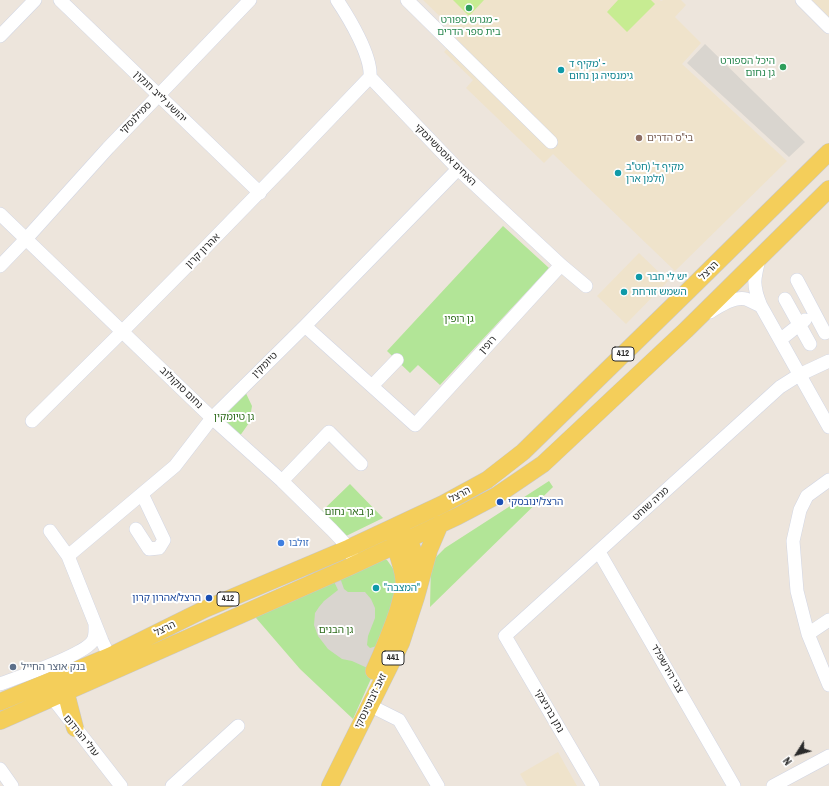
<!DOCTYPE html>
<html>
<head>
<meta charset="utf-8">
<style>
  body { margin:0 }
  #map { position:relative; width:829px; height:786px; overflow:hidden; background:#ede5dc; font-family:"Archivo Narrow",sans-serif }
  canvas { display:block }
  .north { position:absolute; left:777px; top:734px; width:40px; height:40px; -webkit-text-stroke:3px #fff; paint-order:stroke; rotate:233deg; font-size:11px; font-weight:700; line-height:16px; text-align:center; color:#2a2a2a }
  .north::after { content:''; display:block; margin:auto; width:14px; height:18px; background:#2a2a2a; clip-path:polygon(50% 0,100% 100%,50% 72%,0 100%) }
</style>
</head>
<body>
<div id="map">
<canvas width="829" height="786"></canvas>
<div class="north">N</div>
</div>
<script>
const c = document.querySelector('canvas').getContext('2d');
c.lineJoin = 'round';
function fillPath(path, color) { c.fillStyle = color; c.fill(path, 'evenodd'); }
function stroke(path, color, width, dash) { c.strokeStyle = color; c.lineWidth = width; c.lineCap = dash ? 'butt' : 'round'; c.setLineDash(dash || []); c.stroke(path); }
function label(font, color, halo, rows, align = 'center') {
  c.font = font + ' "Archivo Narrow","Noto Sans Hebrew",sans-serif'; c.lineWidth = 4; c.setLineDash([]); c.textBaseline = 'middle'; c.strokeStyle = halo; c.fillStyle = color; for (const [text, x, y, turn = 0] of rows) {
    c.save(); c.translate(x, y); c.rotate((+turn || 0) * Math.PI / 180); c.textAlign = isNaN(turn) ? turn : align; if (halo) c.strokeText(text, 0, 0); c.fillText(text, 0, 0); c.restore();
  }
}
const education = new Path2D(`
  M423,0H660L661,1L663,0H681L686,5L675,17L701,43L682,64L787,161L675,271L553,154L544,163L466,88L473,80L444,52L459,35Z
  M812,0H829V17Z
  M639,253L668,281L626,324L597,296Z
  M558,752L577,786H527L520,774Z`);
const green = new Path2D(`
  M503,226L549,268L440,385L418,365L410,373L387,351Z
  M243,387L252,406L249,423L237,440L212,418Z
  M549,481L553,487L430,607L431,562L445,548Z
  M350,484L383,518L344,537L320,513Z
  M374,555L387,560L404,584L387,643L353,719L300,669L250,611Z`);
const pitch = new Path2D(`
  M453,0H484L469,16Z
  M618,0H651L655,4L627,32L607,12Z`);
const plaza = new Path2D(`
  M705,44L805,142L789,157L687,63Z
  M338,572L344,589L348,592H365L371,599L375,608V618L368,636L367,645L370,648L387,643L374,671L352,661L342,659L328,649L318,636L314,625L315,613L319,607L324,601L338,590L331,575Z`);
const minor = new Path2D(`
  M60,0L260,193
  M337,0C349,18 372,56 370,77L458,169L561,265L586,286
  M407,0L551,142
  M802,0L829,27
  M0,36L35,0
  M0,214L212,418L282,481L332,530L349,548L352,556
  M760,256C754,278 752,285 761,306L829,427
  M0,266L26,239L108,148L250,0
  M797,280L825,333
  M785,299L810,344
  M710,312C719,306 735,296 746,299C751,301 756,304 761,306
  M305,326L415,425L561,265
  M780,340L805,320
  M372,386L397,360
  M32,421C147,308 259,194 370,77
  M829,480L807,496L800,510L793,541L797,591L808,634L829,685
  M282,481L329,432L361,464
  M136,529L149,549L159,548L164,540L142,494
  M50,531L68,556L102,641L113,664
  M599,552L734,786
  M68,556L175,466L212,418L305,326L458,169
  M808,634L829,620
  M0,684C19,677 81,656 92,642C96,637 95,631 95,624
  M47,691L121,786
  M369,705L399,720L438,786
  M0,769L12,786
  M172,786L238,726
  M593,786L505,636L780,387L799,375L829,361
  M773,786L829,756`);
const major = new Path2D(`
  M400,531L409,539L416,560L418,579
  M374,671C383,651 391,632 398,611C400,602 404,592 404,583C404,565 394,552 395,535
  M66,693L75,728
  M0,702L110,656L205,609L349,548L443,504L487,480L523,452L688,291L829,152
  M0,721L349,567L458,516L496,496L543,464L686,330L829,189
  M330,786L401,643L416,597L429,550L440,524`);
const markers = [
  [469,8,4,"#2e9e5b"],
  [783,67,4,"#2e9e5b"],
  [561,70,4,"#0f9aa8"],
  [639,138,4,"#8d6e63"],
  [618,173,4,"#0f9aa8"],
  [639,277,4,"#0f9aa8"],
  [624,292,4,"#0f9aa8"],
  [500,502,4,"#1a4fb4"],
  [281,543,4,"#3f7fe0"],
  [376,588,4,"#0f9aa8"],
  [209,598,4,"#1a4fb4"],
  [13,667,4,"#5c6f8a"]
];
const shields = [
  [623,354,22],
  [228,599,22],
  [393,658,22]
];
const shieldNames = [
  ["412",623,354],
  ["412",228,599],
  ["441",393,658]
];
const leisureNames = [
  ["מגרש ספורט -",469,20],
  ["בית ספר הדרים",469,32],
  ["היכל הספורט",775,61,"right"],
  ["גן נחום",775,73,"right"]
];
const cultureNames = [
  ["מקיף ד' -",569,64],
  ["גימנסיה גן נחום",569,76],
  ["מקיף ד' (חט\"ב",626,167],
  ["זלמן ארן)",626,179],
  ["יש לי חבר",647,277],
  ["השמש זורחת",632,292],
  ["\"המצבה\"",384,588]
];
const streetNames = [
  ["יהושע לייב חנקין",160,97,44],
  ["סמילנסקי",136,118,-46],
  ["האחים אוסטשינסקי",445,155,45],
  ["אהרון קרון",203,251,-45],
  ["הרצל",709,271,-45],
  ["רופין",488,345,-48],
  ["טיומקין",265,365,-45],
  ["נחום סוקולוב",181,388,44],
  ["הרצל",460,495,-28],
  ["מניה שוחט",651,504,-42],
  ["הרצל",165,629,-26],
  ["צבי הירשפלד",667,669,60],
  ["זאב ז'בוטינסקי",371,701,-64],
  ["נתן ברניצקי",549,711,60],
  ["עולי הגרדום",81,736,51]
];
const educationNames = [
  ["בי\"ס הדרים",647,138]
];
const parkNames = [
  ["גן רופין",459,319],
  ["גן טיומקין",234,417],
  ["גן באר נחום",349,512],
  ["גן הבנים",336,630]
];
const transitNames = [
  ["הרצל/ינובסקי",508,502],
  ["הרצל/אהרון קרון",201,598,"right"]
];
const shopNames = [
  ["זולבו",289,543]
];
const serviceNames = [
  ["בנק אוצר החייל",21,667]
];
fillPath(education, '#efe3cb');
fillPath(green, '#b2e597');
fillPath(pitch, '#c7ec92');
fillPath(plaza, '#d9d5cf');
stroke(minor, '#d1d5e3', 14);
stroke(major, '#c8c8c8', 18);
stroke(minor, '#fff', 13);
stroke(major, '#f4ce5a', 17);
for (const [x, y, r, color] of markers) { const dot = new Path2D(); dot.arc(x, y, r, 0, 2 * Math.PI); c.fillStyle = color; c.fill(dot); stroke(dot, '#fff', 1.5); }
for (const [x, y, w] of shields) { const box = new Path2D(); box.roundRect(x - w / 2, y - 7, w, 14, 3); c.fillStyle = '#fff'; c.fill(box); stroke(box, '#2a2a2a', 1); }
label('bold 9px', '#2a2a2a', null, shieldNames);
label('10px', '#27864d', '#fff', leisureNames);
label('10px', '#0d838f', '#fff', cultureNames, 'left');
label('10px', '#2a2a2a', '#fff', streetNames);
label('10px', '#785e54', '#fff', educationNames, 'left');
label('10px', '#2a6918', '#fff', parkNames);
label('10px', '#164399', '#fff', transitNames, 'left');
label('10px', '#366cbe', '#fff', shopNames, 'left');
label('10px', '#4e5e75', '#fff', serviceNames, 'left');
</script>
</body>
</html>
